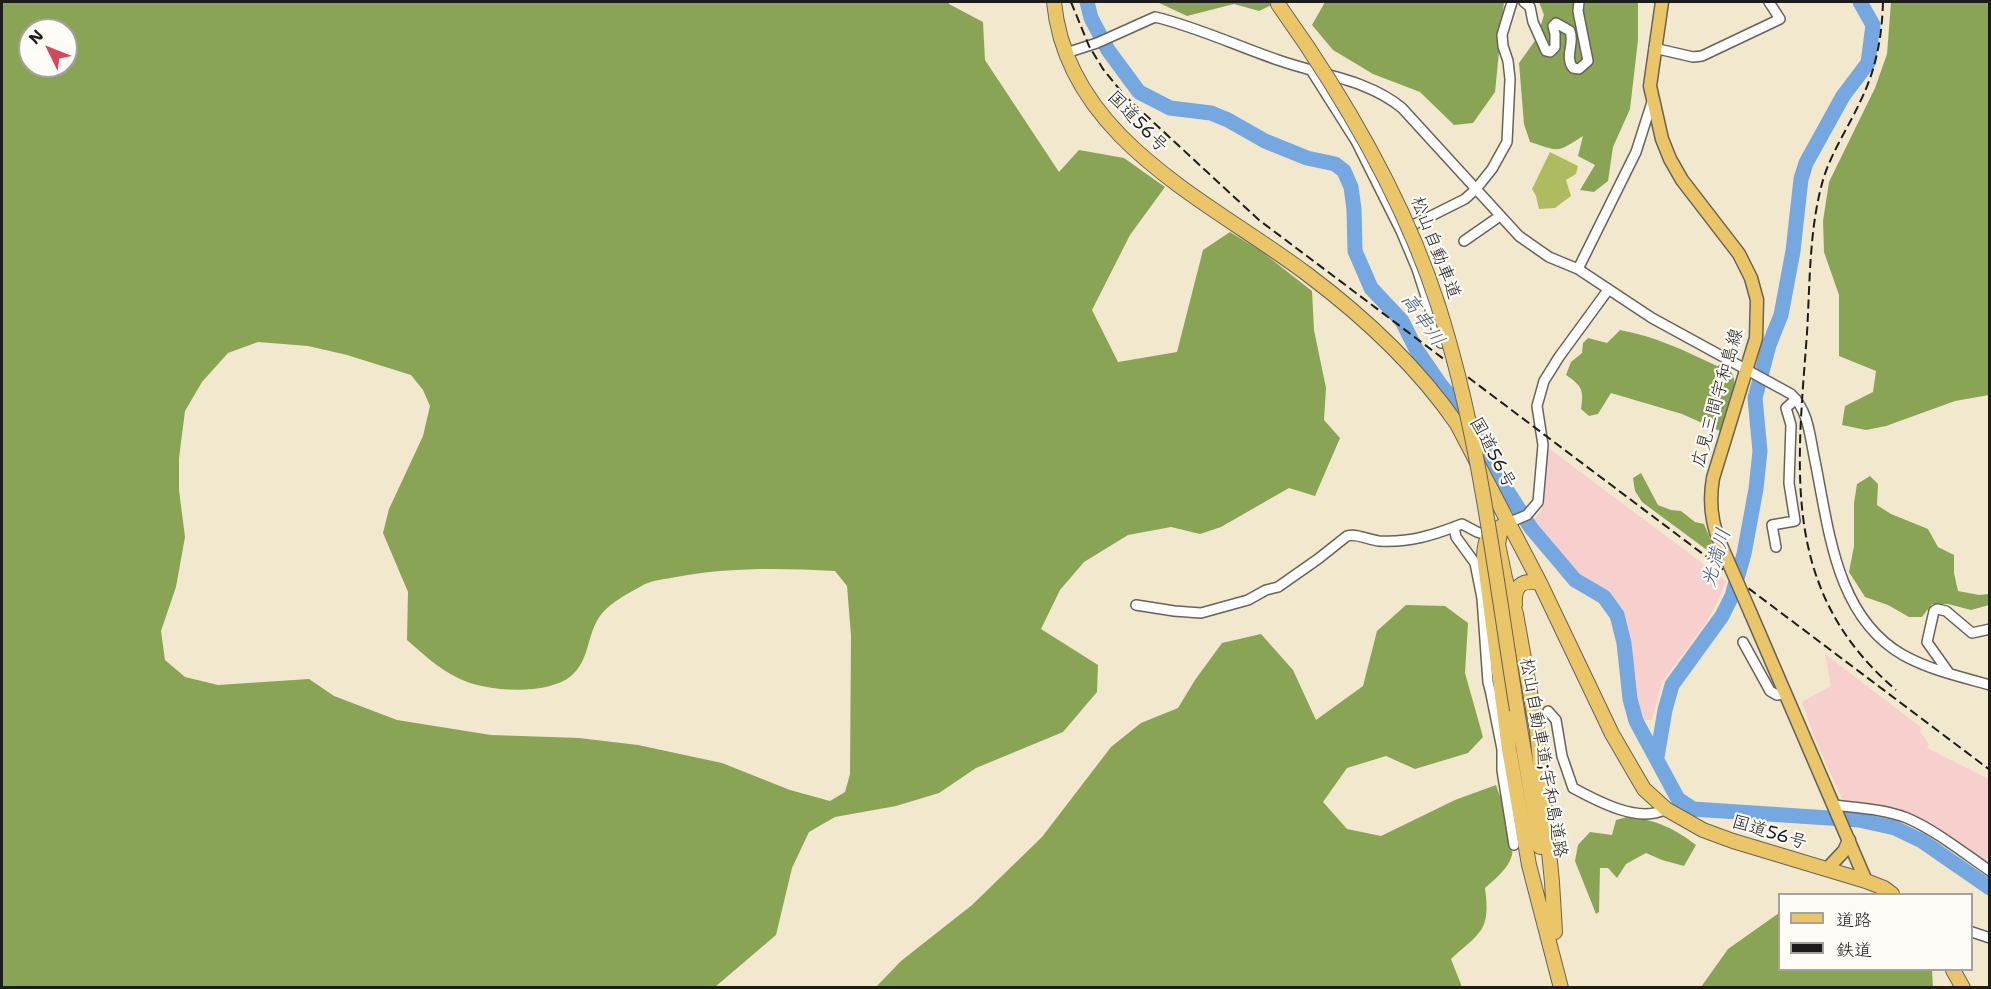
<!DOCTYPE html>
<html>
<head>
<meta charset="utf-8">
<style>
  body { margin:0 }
  #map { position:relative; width:1991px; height:989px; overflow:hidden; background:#f2e8ce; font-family:"Shantell Sans","Klee One",sans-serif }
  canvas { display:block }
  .frame { position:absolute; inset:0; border:3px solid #1c1c1c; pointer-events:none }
  .legend { position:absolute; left:1778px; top:893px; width:195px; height:78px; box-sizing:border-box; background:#fdfcf7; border:2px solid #a3a29f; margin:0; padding:8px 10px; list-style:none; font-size:18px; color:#1c1c1c }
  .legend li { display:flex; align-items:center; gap:12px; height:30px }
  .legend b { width:30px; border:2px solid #a3a29f }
  .north { position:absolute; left:18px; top:18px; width:60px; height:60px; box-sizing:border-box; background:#fdfcf7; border:2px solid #a3a29f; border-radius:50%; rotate:313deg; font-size:16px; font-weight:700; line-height:24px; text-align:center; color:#1c1c1c }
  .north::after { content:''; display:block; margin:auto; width:21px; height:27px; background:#d1495b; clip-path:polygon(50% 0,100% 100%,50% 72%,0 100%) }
</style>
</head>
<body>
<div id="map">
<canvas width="1991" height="989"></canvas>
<div class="frame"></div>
<ul class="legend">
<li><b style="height:8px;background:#ebc669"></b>道路</li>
<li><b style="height:8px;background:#1c1c1c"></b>鉄道</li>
</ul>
<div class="north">N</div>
</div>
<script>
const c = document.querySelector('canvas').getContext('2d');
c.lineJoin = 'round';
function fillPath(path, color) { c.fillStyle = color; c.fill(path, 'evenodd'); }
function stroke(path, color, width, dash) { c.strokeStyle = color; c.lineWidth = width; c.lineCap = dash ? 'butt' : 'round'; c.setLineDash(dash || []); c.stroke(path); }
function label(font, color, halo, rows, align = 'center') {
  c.font = font + ' "Shantell Sans","Klee One",sans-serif'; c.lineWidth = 4.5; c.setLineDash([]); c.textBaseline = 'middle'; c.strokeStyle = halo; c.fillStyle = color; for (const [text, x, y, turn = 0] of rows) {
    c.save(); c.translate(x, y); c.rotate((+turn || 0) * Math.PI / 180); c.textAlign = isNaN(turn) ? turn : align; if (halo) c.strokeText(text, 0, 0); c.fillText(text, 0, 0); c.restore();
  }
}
const built = new Path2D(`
  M1547,447L1726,581L1717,603L1706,623L1662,682L1652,720H1643L1637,702L1633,678L1632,646L1625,619L1616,600L1573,570L1534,519L1542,510Z
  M1825,654L1922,728L1920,732L1929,744L1927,748L1989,779V856L1984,863L1891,810L1843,801L1815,739L1802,702L1831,686Z`);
const green = new Path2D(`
  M1550,152L1578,166L1576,174L1566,180L1571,196L1555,208L1539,209L1536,196L1532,189Z`);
const forest = new Path2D(`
  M2,2H949V4L983,22L985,60L1059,172L1079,150L1124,158L1165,187L1130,235L1092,310L1118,362L1177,352L1203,250L1230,232L1261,251L1312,291L1314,330L1326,388L1324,420L1340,438L1315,496L1289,488L1221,527L1200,534L1171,527L1128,535L1084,562L1060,590L1041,629L1098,665L1097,692L1063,732L976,768L939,793L896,806L835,817L809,832L792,868L776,935L715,987H2ZM30,30H66V66H30ZM258,342L308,346L347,355L411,375L423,390L430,406L423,436L389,509L383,533L408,592L407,640C423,654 439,669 458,678C485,692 547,696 571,676C589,661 587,637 598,619C608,603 629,593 645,584C654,580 666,579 676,577C728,567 782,568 835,571L847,586L851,635L850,774L845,792L830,801L790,790L722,763L638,745L579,738L491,735L397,720L334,696L309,679L218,685L185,677L165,660L161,631L176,587L185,537L179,490V458L185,411L202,382L228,353Z
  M1157,2H1278L1259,11L1234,4L1187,16Z
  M1325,2H1504L1495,92L1473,123L1454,125L1420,92L1373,74L1333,50L1312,25Z
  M1539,2H1638V40L1630,109L1613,147L1608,181L1594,192L1580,190L1595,165L1578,156L1583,136C1556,153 1561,152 1530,142L1524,124L1519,63L1537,38L1544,15Z
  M1891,2H1989V395L1955,401L1886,426L1866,430L1842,425L1845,406L1873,392L1876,371L1839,356V295L1824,252L1823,221L1829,182L1875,88L1887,54Z
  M1620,330C1654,336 1686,351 1717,366L1724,363C1746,383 1729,407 1720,431L1682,414L1611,393L1598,414L1589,416L1581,409C1584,390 1582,386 1566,375L1571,362L1582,353L1583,343L1588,338L1607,343Z
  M1641,473L1658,505L1671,510L1681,511L1695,522L1704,524L1717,555L1711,553L1642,502L1635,491L1633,478Z
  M1870,476L1878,484L1877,505L1891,514L1928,529L1938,547L1954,555V573L1958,591L1979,595L1989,594V605L1971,610L1948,604H1932L1922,617H1909L1888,605L1865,597L1849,572L1854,546V503L1857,484Z
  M1406,605L1445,606L1468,623L1465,673L1483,737L1468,753L1415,769L1386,756L1347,768L1323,802L1347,829L1381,836L1455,800L1496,785C1503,806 1517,833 1512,855C1509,868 1495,879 1485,888C1491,932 1480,932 1451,959L1462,987L875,988L901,961L972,905L1042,837L1111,747L1141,723L1178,708L1195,680L1222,643L1261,634L1293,670L1316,720L1363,686L1377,631Z
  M1631,816C1659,822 1674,828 1696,845L1684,866L1662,860L1646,853L1626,864L1617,878L1608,868H1600L1599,912L1596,914L1575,861L1578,845L1590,832L1612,835L1616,820Z
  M1779,913L1780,970H1932L1933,987H1701L1728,949Z`);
const river = new Path2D(`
  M1087,2L1091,18L1108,50L1139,92L1170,108L1211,113L1228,120L1265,141L1307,158L1335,164L1344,171L1351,187L1354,209L1355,251L1371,288L1402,321L1416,349L1440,384L1463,411L1485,446L1508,492L1531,528L1575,580L1604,597L1617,615L1624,643L1630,699L1636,721L1678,799L1693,809L1859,820L1895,828L1922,841L1990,888
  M1657,757L1665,710L1672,685L1722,616L1732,596L1744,554L1756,489L1760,451L1755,398L1769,345L1781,315L1793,251L1801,179L1806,163L1843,96L1868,63L1873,25L1860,2`);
const minor = new Path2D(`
  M1524,2L1530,7L1533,22L1546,51L1550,52L1555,47V34L1553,26L1556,23L1570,31C1575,44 1564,56 1573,68L1579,69L1588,61L1578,11L1579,2
  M1654,48L1693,57L1702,56L1780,19L1769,2
  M1066,53L1097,43L1155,17C1197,27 1237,46 1278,60C1320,75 1367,79 1402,108L1519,236L1549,257L1578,269L1652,318L1791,394C1809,411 1810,438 1815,461C1829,530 1836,617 1903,655C1930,670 1961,677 1990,685
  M1311,70L1356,141L1401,231L1465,199L1476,189L1492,169L1507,142L1510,79L1508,61L1503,46L1502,35L1512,2
  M1401,231L1417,269L1441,343
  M1464,241L1500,216
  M1578,269L1636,152L1652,102
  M1508,523L1527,515L1538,502L1543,445L1537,406L1544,381L1559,357L1608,290
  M1454,527L1456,537L1475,563L1482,598L1488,682L1491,694L1494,695
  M1776,547L1772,525L1795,521L1789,483L1791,425L1786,408L1796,399
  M1136,605L1174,611L1201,613L1248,600L1266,590L1278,587L1318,559L1347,536C1357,533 1368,540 1379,541C1409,543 1434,535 1462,524L1477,532L1493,537
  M1743,642L1770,691L1777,695L1785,694
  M1949,673L1927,642L1934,611L1937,609L1946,611L1972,633L1990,629
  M1491,694L1502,749V770L1514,845
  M1548,711L1556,720L1562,756L1573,788C1597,801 1639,824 1666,809
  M1834,805C1858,808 1884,809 1907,818C1935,830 1964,853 1990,871
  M1972,932L1990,938`);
const major = new Path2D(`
  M1662,2L1650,86L1662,139L1670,159L1682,180L1739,254L1751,278L1757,300L1756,338L1713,478C1709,501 1711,522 1720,543
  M1751,614L1866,881
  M1827,869L1844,851L1849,840`);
const highway = new Path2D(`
  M1054,2C1067,139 1210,201 1307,274C1363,316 1417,366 1457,424L1540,583L1612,734L1644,789L1666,809L1703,830L1733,841L1866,881L1884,888L1892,894
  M1278,4L1307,46
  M1508,523C1489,532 1485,535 1484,556L1509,749L1529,865L1561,988
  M1507,525L1500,533L1498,544L1505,578L1516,614L1537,731L1552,882L1555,932
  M1515,605C1514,586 1521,579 1540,583
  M1517,710L1540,847
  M1953,970L1963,988`);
const rail = new Path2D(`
  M1071,2L1089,46L1103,69L1125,96L1259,220L1990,770
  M1883,2C1882,37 1876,70 1860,102C1848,128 1831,153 1823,180C1809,229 1810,283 1807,333C1797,470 1780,591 1896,690`);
const majorBridge = new Path2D(`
  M1720,543L1751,614`);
const highwayBridge = new Path2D(`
  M1307,46C1361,127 1408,212 1438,305C1480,436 1495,575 1517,710`);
const streetNames = [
  ["国道56号",1137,122,46],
  ["松山自動車道",1435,248,69],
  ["広見三間宇和島線",1718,398,-74],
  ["国道56号",1492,453,62],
  ["松山自動車道;宇和島道路",1543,758,80],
  ["国道56号",1769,833,17]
];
const waterNames = [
  ["高串川",1422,320,55],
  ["光満川",1717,558,-74]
];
fillPath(built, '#f7d0cd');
fillPath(green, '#aebc5f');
fillPath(forest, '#8aa456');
stroke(river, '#75a7e1', 15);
stroke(minor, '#67635a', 12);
stroke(major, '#67635a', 15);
stroke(highway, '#67635a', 16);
stroke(minor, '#fff', 9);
stroke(major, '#ebc669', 12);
stroke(highway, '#ebc669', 14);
stroke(rail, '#1c1c1c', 2, [9, 4.5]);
stroke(majorBridge, '#67635a', 15, []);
stroke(highwayBridge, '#67635a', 16, []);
stroke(majorBridge, '#ebc669', 12);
stroke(highwayBridge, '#ebc669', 14);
label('18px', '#1c1c1c', '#fdfcf7', streetNames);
label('italic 20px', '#445b75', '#fdfcf7', waterNames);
</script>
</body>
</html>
